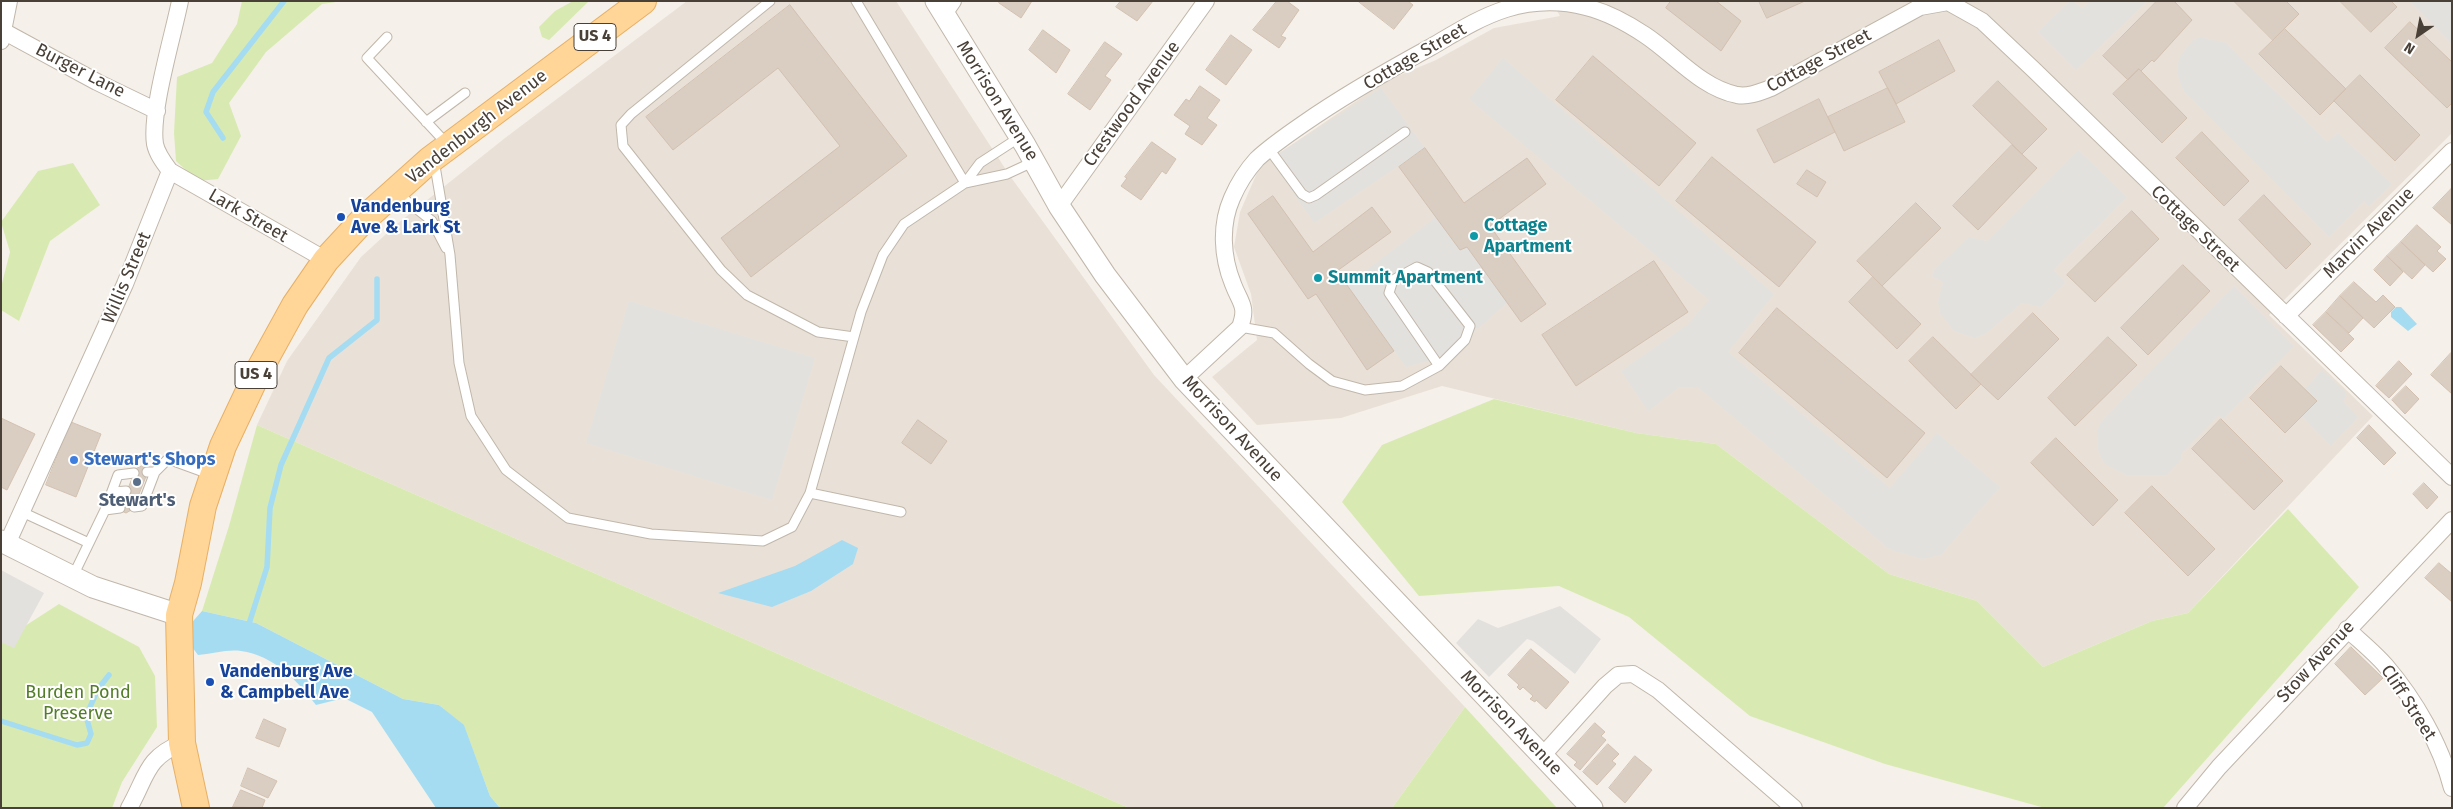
<!DOCTYPE html>
<html>
<head>
<meta charset="utf-8">
<style>
  body { margin:0 }
  #map { position:relative; width:2453px; height:809px; overflow:hidden; background:#f5f0e9; font-family:"Fira Sans",sans-serif }
  canvas { display:block }
  .frame { position:absolute; inset:0; border:2px solid #494037; pointer-events:none }
  .north { position:absolute; left:2393px; top:10px; width:50px; height:50px; -webkit-text-stroke:4px #fff; paint-order:stroke; rotate:213deg; font-size:14px; font-weight:700; line-height:20px; text-align:center; color:#494037 }
  .north::after { content:''; display:block; margin:auto; width:18px; height:22px; background:#494037; clip-path:polygon(50% 0,100% 100%,50% 72%,0 100%) }
</style>
</head>
<body>
<div id="map">
<canvas width="2453" height="809"></canvas>
<div class="frame"></div>
<div class="north">N</div>
</div>
<script>
const c = document.querySelector('canvas').getContext('2d');
c.lineJoin = 'round';
function fillPath(path, color) { c.fillStyle = color; c.fill(path, 'evenodd'); }
function stroke(path, color, width, dash) { c.strokeStyle = color; c.lineWidth = width; c.lineCap = dash ? 'butt' : 'round'; c.setLineDash(dash || []); c.stroke(path); }
function label(font, color, halo, rows, align = 'center') {
  c.font = font + ' "Fira Sans",sans-serif'; c.lineWidth = 4; c.setLineDash([]); c.textBaseline = 'middle'; c.strokeStyle = halo; c.fillStyle = color; for (const [text, x, y, turn = 0] of rows) {
    c.save(); c.translate(x, y); c.rotate((+turn || 0) * Math.PI / 180); c.textAlign = isNaN(turn) ? turn : align; if (halo) c.strokeText(text, 0, 0); c.fillText(text, 0, 0); c.restore();
  }
}
const residential = new Path2D(`
  M687,1H896L1010,176L1154,375L1465,707L1392,808H1129L257,425L287,361L361,257L397,224L505,138Z
  M1551,1H2452V133L2269,315L2373,416L2188,613L2152,621L2043,667L1977,601L1889,574L1716,444L1636,433L1442,386L1341,418L1257,425L1212,377L1257,340L1251,294L1234,247L1240,212L1260,166L1386,81L1436,60L1494,28L1560,16Z`);
const green = new Path2D(`
  M242,1H343L322,4L266,52L229,103L241,136L218,179L198,181L176,161L174,133L177,77L212,63L237,24Z
  M573,1H589L549,40L542,37L539,27L555,11Z
  M73,163L100,205L50,241L19,321L1,310V287L10,252L1,222L38,171Z
  M1494,399L1636,433L1716,444L1889,574L1977,601L2043,667L2152,621L2188,613L2288,509L2359,587L2163,808H2045L1885,764L1750,716L1629,617L1559,586L1419,596L1342,502L1382,445Z
  M257,425L1129,808H500L490,796L464,726L439,705L403,699L256,623L202,611L229,526Z
  M59,604L139,647L155,676L157,727L122,782L112,808H1V638L8,637Z
  M1465,707L1557,808H1392Z`);
const parking = new Path2D(`
  M2070,1H2074L2082,9L2090,1H2147L2076,70L2038,32Z
  M2410,1H2452V44L2413,5Z
  M2200,37L2226,43L2327,142L2338,133L2392,184L2369,206L2364,201L2329,237L2183,90L2177,73L2179,57L2193,40Z
  M1503,58L1774,294L1728,352L1890,488L1937,433L2000,487L1941,555L1922,559L1889,549L1699,388L1679,387L1648,411L1621,371L1687,325L1709,300L1469,99Z
  M1381,88L1425,148L1314,223L1270,159Z
  M2078,150L2127,197L2053,270L2066,282L2041,307L2022,303L1985,334L1975,338L1954,331L1940,313L1938,301L1943,282L1932,277L1934,270L1969,237L1987,241Z
  M1436,217L1460,250L1467,247L1507,303L1465,340L1435,359L1406,367L1347,285Z
  M2234,286L2294,346L2224,418L2218,416L2182,453L2181,460L2166,475H2126L2108,466L2102,460L2098,450L2097,431L2100,423Z
  M629,301L815,358L772,500L586,443Z
  M2322,370L2346,392L2344,402L2358,417L2331,446L2302,416L2317,401L2305,389Z
  M1,570L44,593L14,648L1,642Z
  M1560,606L1601,639L1575,674L1533,641L1527,639L1489,677L1456,643L1478,619L1498,628Z`);
const water = new Path2D(`
  M2396,307H2401L2417,324L2408,331L2391,317V312Z
  M842,540L858,548L853,564L811,591L772,607L718,593L795,566Z
  M202,611L256,623L403,699L439,705L464,725L490,796L500,808H436L372,712L344,698L316,705C298,681 273,655 241,651C228,649 211,654 198,655L187,640V628Z`);
const stream = new Path2D(`
  M223,138L206,112L213,92L284,1
  M248,627L267,567L270,508L281,465L329,358L377,320V279
  M1,721L77,745L87,743L91,734L86,716L98,689L109,675`);
const building = new Path2D(`
  M1000,1H1032L1021,18L999,3Z
  M1121,1H1153L1137,21L1116,7Z
  M1277,1H1287L1299,10L1281,36L1286,38L1279,48L1253,30Z
  M1358,1H1408L1413,5L1394,29Z
  M1671,1H1716L1741,21L1721,51L1666,8Z
  M1759,1H1805L1767,18Z
  M2157,1H2174L2192,20L2154,62L2152,60L2141,71L2139,69L2128,80L2103,56Z
  M2234,1H2286L2299,14L2273,40Z
  M2340,1H2391L2397,7L2371,32Z
  M790,5L907,156L751,277L721,238L840,146L778,68L673,150L646,117Z
  M2410,22L2452,62V103L2447,108L2385,48Z
  M2285,29L2346,89L2320,115L2259,54Z
  M1043,30L1070,50L1056,73L1029,50Z
  M1231,35L1252,50L1226,85L1206,70Z
  M1939,40L1955,71L1896,104L1879,72Z
  M1105,42L1122,54L1105,76L1111,80L1090,110L1068,94Z
  M1593,56L1696,143L1659,186L1556,100Z
  M2139,69L2187,118L2162,143L2113,94Z
  M2360,75L2420,135L2395,161L2334,101Z
  M1998,81L2047,129L2022,154L1973,106Z
  M1200,86L1220,100L1207,118L1217,125L1202,145L1185,134L1190,126L1174,115L1186,99L1189,101Z
  M1888,88L1905,122L1844,151L1828,117Z
  M1819,99L1835,132L1774,163L1757,130Z
  M2202,132L2249,181L2224,206L2176,158Z
  M1152,142L1176,159L1166,174L1162,171L1141,200L1121,186L1127,178L1125,177Z
  M2012,145L2037,168L1978,230L1953,206Z
  M1425,148L1464,203L1527,158L1546,184L1490,226L1546,304L1521,322L1467,247L1460,250L1399,167Z
  M1712,157L1816,242L1779,287L1676,201Z
  M1807,170L1826,182L1817,197L1797,184Z
  M2452,188V225L2433,208Z
  M2264,195L2311,244L2286,269L2239,220Z
  M1273,196L1313,252L1372,207L1391,232L1337,271L1394,351L1367,370L1316,294L1308,299L1248,214Z
  M1916,203L1941,228L1882,286L1857,261Z
  M2132,211L2159,239L2095,302L2067,275Z
  M2417,225L2441,247L2437,251L2446,259L2433,272L2401,242Z
  M2401,242L2425,265L2412,279L2387,256Z
  M2387,256L2403,272L2390,286L2374,270Z
  M1654,261L1688,312L1576,386L1542,335Z
  M2183,265L2210,291L2148,355L2121,328Z
  M1873,277L1921,324L1897,349L1849,302Z
  M2354,282L2376,302L2383,295L2395,307L2374,328L2340,296Z
  M2340,296L2363,318L2349,333L2326,312Z
  M1777,308L1925,433L1887,478L1739,353Z
  M2326,312L2354,339L2341,352L2313,325Z
  M2033,313L2059,339L1998,400L1971,375Z
  M1933,337L1981,384L1956,409L1909,361Z
  M2108,337L2137,365L2075,426L2048,398Z
  M2451,353L2452,354V394L2431,375Z
  M2399,361L2412,374L2389,398L2376,386Z
  M2281,366L2317,401L2285,433L2250,398Z
  M2406,386L2419,399L2405,414L2392,400Z
  M1,418L35,434L7,490L1,487Z
  M2221,419L2283,481L2254,510L2192,449Z
  M918,420L947,441L931,464L902,443Z
  M71,422L101,434L76,497L46,485Z
  M2369,425L2396,453L2384,465L2357,438Z
  M2056,438L2118,500L2093,526L2031,463Z
  M142,466L149,469L133,509L126,513L119,510L136,469Z
  M2424,483L2438,497L2427,509L2413,494Z
  M2152,486L2215,549L2188,576L2125,513Z
  M2439,563L2452,574V602L2425,578Z
  M2351,647L2383,678L2365,695L2335,664Z
  M1531,649L1569,682L1546,709L1536,700L1535,702L1530,699L1533,696L1523,687L1520,690L1517,687L1519,685L1508,675Z
  M264,719L286,729L279,747L256,738Z
  M1595,723L1605,732L1601,736L1606,740L1580,770L1574,765L1577,762L1567,754Z
  M1608,744L1619,754L1612,761L1616,764L1597,785L1583,772Z
  M1635,756L1652,770L1625,803L1609,788Z
  M248,768L277,781L268,798L241,786Z
  M241,790L265,800L262,808L233,807Z`);
const service = new Path2D(`
  M770,1L631,114L621,125L623,146L721,270L747,295L818,332L854,337
  M856,1L965,183
  M387,37L367,58L447,144
  M426,122L465,93
  M1269,149L1302,194L1309,198L1316,195L1405,132
  M434,160L450,255L459,363L471,416L506,470L568,518L651,534L763,541L792,527L810,493L861,312L883,255L904,224L965,183L980,163L1020,137
  M965,183L1007,174L1035,161
  M398,194L432,221L446,248
  M1240,327L1274,333L1309,364L1332,381L1365,390L1402,386L1439,366L1389,293L1393,280L1417,267L1428,272L1470,326L1465,340L1439,366
  M155,472L168,459L212,475
  M112,492L126,491
  M810,493L901,512
  M134,507L142,506L155,472H147
  M120,508L105,510L118,475L134,473
  M22,512L89,543
  M73,576L105,510`);
const minor = new Path2D(`
  M944,14L953,1
  M3,31L97,82L157,111
  M1,41L9,1
  M170,171L326,260
  M1059,206L1206,1
  M2286,316L2452,151
  M1184,379L1240,327C1248,306 1240,303 1233,284C1222,257 1220,225 1232,198C1238,184 1247,170 1257,159C1271,146 1287,135 1303,124C1343,96 1387,71 1431,47C1455,33 1480,17 1506,9C1532,1 1559,0 1586,7C1606,12 1627,23 1645,35C1674,54 1701,88 1737,95C1749,97 1760,92 1771,88L1920,7L1948,2L1982,21L2034,70L2452,477
  M7,544L125,284L170,171C164,163 157,154 155,144C150,112 173,36 180,1
  M2347,629C2360,641 2375,653 2386,666C2415,700 2441,745 2452,788
  M1543,755L1605,686L1618,675L1633,674L1658,690L1794,808
  M129,808C147,777 145,758 182,743
  M2185,808L2219,767L2452,520`);
const tertiary = new Path2D(`
  M936,1L1025,145L1059,206L1105,275L1184,379L1592,808
  M1,541L93,587L179,615`);
const primary = new Path2D(`
  M196,808L182,743L179,615L188,583L203,506L223,446L257,374L295,305L326,260L363,220L430,160L643,1`);
const markers = [
  [341,217,5,"#1a4fb4"],
  [1474,236,5,"#0f9aa8"],
  [1318,278,5,"#0f9aa8"],
  [74,460,5,"#3f7fe0"],
  [137,482,5,"#5c6f8a"],
  [210,682,5,"#1a4fb4"]
];
const shields = [
  [595,37,42],
  [256,375,42]
];
const shieldNames = [
  ["US 4",595,37],
  ["US 4",256,375]
];
const streetNames = [
  ["Cottage Street",1415,57,-30],
  ["Cottage Street",1819,61,-28],
  ["Burger Lane",80,71,27],
  ["Morrison Avenue",997,101,58],
  ["Crestwood Avenue",1132,104,-54],
  ["Vandenburgh Avenue",477,127,-38],
  ["Lark Street",248,216,30],
  ["Cottage Street",2195,229,44],
  ["Marvin Avenue",2369,233,-45],
  ["Willis Street",127,278,-67],
  ["Morrison Avenue",1232,429,47],
  ["Stow Avenue",2316,662,-47],
  ["Cliff Street",2408,703,57],
  ["Morrison Avenue",1511,723,46]
];
const transitNames = [
  ["Vandenburg",351,207],
  ["Ave & Lark St",351,228],
  ["Vandenburg Ave",220,672],
  ["& Campbell Ave",220,693]
];
const cultureNames = [
  ["Cottage",1484,226],
  ["Apartment",1484,247],
  ["Summit Apartment",1328,278]
];
const shopNames = [
  ["Stewart's Shops",84,460]
];
const serviceNames = [
  ["Stewart's",137,501]
];
const parkNames = [
  ["Burden Pond",78,693],
  ["Preserve",78,714]
];
fillPath(residential, '#e9e1d7');
fillPath(green, '#d8eab2');
fillPath(parking, '#e3e1de');
fillPath(water, '#a5dcf2');
stroke(stream, '#a5dcf2', 5.5);
fillPath(building, '#dacdc1');
stroke(building, '#d2c1b1', 1);
stroke(service, '#c1b7ab', 11);
stroke(minor, '#c1b7ab', 18);
stroke(tertiary, '#c1b7ab', 23);
stroke(primary, '#e7b065', 28);
stroke(service, '#fff', 9);
stroke(minor, '#fff', 16);
stroke(tertiary, '#fff', 21);
stroke(primary, '#ffd598', 26);
for (const [x, y, r, color] of markers) { const dot = new Path2D(); dot.arc(x, y, r, 0, 2 * Math.PI); c.fillStyle = color; c.fill(dot); stroke(dot, '#fff', 2); }
for (const [x, y, w] of shields) { const box = new Path2D(); box.roundRect(x - w / 2, y - 13.5, w, 27, 4); c.fillStyle = '#fff'; c.fill(box); stroke(box, '#494037', 1); }
label('bold 16px', '#494037', null, shieldNames);
label('18px', '#494037', '#fff', streetNames);
label('bold 18px', '#164399', '#fff', transitNames, 'left');
label('bold 18px', '#0d838f', '#fff', cultureNames, 'left');
label('bold 18px', '#366cbe', '#fff', shopNames, 'left');
label('bold 18px', '#4e5e75', '#fff', serviceNames);
label('18px', '#537d28', '#fff', parkNames);
</script>
</body>
</html>
